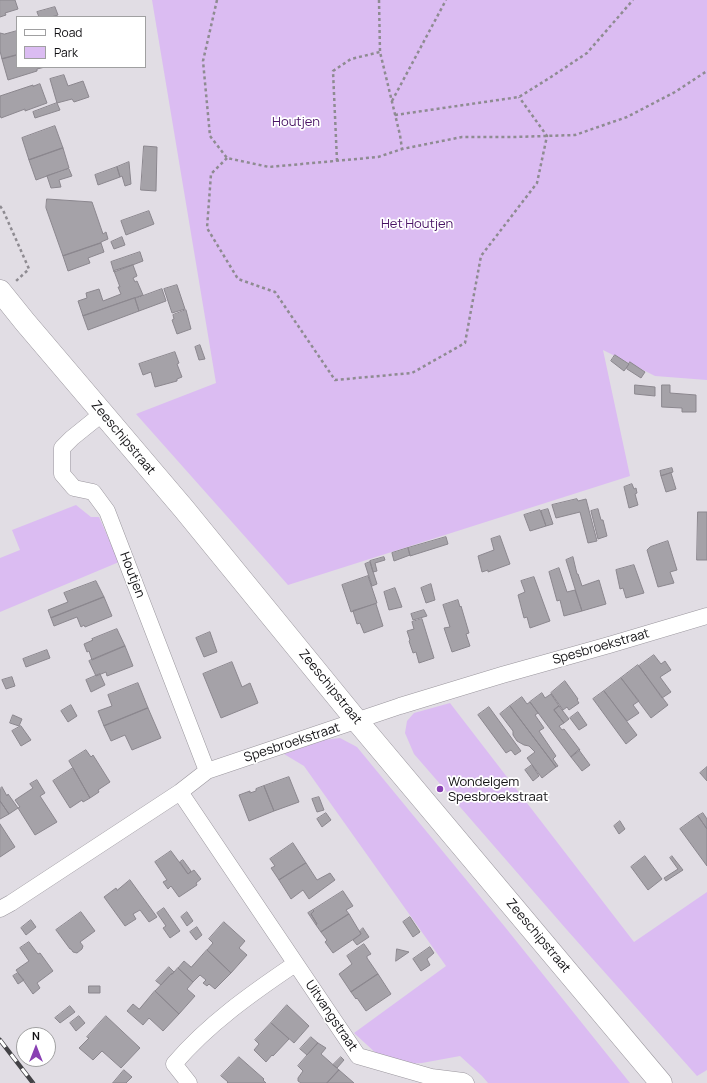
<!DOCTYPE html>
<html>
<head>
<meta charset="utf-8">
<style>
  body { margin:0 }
  #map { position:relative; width:707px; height:1083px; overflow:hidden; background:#e1dde4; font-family:Manrope,sans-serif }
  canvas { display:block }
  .legend { position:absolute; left:16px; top:16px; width:130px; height:52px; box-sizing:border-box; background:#fff; border:1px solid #a0a0a1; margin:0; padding:5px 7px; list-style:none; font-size:12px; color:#121114 }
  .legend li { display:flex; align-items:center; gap:8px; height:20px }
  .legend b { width:20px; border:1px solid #a0a0a1 }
  .north { position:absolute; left:16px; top:1027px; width:40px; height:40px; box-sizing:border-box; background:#fff; border:1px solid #a0a0a1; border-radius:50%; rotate:0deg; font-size:11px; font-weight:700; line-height:16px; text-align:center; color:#121114 }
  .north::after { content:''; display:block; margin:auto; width:14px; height:18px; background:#8940b3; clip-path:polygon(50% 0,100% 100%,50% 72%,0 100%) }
</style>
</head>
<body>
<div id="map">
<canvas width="707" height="1083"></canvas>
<ul class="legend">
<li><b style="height:5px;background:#fff"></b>Road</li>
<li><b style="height:11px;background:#dbbcf2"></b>Park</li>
</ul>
<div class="north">N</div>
</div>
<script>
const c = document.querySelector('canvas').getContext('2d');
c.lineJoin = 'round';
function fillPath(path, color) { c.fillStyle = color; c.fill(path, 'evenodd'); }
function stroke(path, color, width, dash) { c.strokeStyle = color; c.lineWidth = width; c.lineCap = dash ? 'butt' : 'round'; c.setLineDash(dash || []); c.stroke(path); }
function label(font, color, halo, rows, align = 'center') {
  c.font = font + ' Manrope,sans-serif'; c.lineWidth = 3.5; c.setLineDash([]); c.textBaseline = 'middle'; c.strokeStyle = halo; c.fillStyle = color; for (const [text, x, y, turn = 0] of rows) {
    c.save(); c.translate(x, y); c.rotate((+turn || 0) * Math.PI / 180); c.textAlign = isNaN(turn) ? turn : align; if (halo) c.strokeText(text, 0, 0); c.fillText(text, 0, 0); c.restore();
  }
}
const green = new Path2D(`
  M152,0H707V380L655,376L603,350L630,476L288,585L136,414L216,383Z
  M76,505L91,517H99L119,562L0,612V558L20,550L12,530Z
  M450,703L634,942L707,892V1070L697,1076L567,930L414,754L405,733L407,721L414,713Z
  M340,738L357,747L505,927L630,1083H488L482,1076L460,1056L422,1063L405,1064L378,1055L354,1033L446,966L304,766L284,754L324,740Z`);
const building = new Path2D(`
  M0,0H15L18,9L5,13L6,15L0,17Z
  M55,7L58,15L51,17H39L37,12Z
  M17,31V55L2,59L0,51V33L4,34Z
  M17,55V67H45L37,69V71L8,80L2,59Z
  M64,75L68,86L83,81L89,97L74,102L72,99L57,103L50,79Z
  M40,84L47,103L25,111V109L1,118L0,115V96L33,85V86Z
  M57,103L60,110L35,118L33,112Z
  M55,126L63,148L29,160L22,138Z
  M144,146L157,147L156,191L141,190Z
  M63,148L69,168L36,180L29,160Z
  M129,162L131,184L125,186L122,176L120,177L117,167Z
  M117,167L120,177L98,185L95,175Z
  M69,169L72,176L59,180L61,187L51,188L47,176Z
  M47,199L92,202L103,234L106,232L108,239L101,242V243L63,256L46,208Z
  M149,211L154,224L126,235L121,221Z
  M122,237L125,245L114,249L111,242Z
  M101,243L104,252L88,258L90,263L68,271L63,256Z
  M140,252L143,261L114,272L111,262Z
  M133,265L137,276L133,278L135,282L137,281L143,295L83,316L78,301L87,298L86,293L99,289L103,301L121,294L118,287H120L114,271Z
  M177,285L185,309L172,313L164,289Z
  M162,289L166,301L139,311L135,299Z
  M135,298L139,311L88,330L83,316Z
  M186,310L191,329L177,334L172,320L174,319L173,315Z
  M200,345L205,359L199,360L195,347Z
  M175,352L179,363L177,364L182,377L177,379V381L155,387L151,372L143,375L139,364Z
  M615,355L629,364L624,371L611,361Z
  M630,362L645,372L641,378L627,369Z
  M635,385L655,387V396L635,394Z
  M662,385H670V393L696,395V412H682V408L662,407Z
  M672,468L673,472L661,476L660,471Z
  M671,473L676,489L666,492L661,476Z
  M632,484L634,489L636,488L637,493L635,494L638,505L629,508L624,487Z
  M577,499L578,501L586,499L597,541L588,543L580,512L556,518L552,505Z
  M548,509L553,524L546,526L541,511Z
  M598,509L601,520H603L607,536L598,539L591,511Z
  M540,510L546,526L530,531L524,515Z
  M698,512H707V560H697Z
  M500,536L510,564L488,572V570L482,572L478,556L494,550L491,539Z
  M446,537L448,544L410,556L408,548Z
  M668,541L677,570L670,572L674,583L658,587L647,550L650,547Z
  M408,548L410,555L394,561L392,553Z
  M384,557L385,560L375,563L377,571L373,572L370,561Z
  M573,557L577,574H578L582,586L599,580L606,604L582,611L566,560Z
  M370,562L377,584L372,586L365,564Z
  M634,565L644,593L626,598L623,588L620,589L616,570Z
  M559,568L567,592L575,590L582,611L564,616L560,600L557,601L549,572Z
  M368,576L377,603L351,612L342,585Z
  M534,577L550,621L530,628L527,617L524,618L518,595L525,592L521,581Z
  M96,581L104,597L51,618L48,610L68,602L64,593Z
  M431,584L435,600L426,603L421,588Z
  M395,588L402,607L389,610L384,592Z
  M104,597L112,616L85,627L84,625L81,627L77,617L54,626L51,618Z
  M458,600L460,607L461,606L469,633L466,634L470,646L452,652L444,628L450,627L443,605Z
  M376,604L383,626L364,633L360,623L357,624L353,611Z
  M424,610L427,616L413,620L411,614Z
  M422,619L434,658L419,663L416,652L413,653L409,641L410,640L407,631L414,629L412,622Z
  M117,629L125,646L92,660L89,651L87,652L84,644L93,640L92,639Z
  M210,632L217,652L204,657L196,638Z
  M125,646L133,666L107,676L106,672L96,676L89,661Z
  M47,650L50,658L26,667L23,659Z
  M654,655L661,664L665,661L671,670L660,677L671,692L662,698L639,666Z
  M232,662L242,687L250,683L258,703L221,718L203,674Z
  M638,665L668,705L651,718L621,678Z
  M100,674L105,685L91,692L86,680Z
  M12,677L15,686L6,689L2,680Z
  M621,678L639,701L633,705L639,713L627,721L604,691Z
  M565,681L578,699L577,700L579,703L569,710L567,707L563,710L551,693Z
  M138,683L148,708L104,726L98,711L112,706L108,695Z
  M604,691L637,735L626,744L593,699Z
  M542,693L545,698L551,694L559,706L554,710L564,723L559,726L562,730L564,729L580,750L571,757L530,702Z
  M522,697L527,704L530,702L538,713L535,715L544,728L539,731L556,756L553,759L558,766L556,767L510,706Z
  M71,705L77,716L68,722L61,711Z
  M510,706L556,767L542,778L527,758L535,752L529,746L524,745L517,741L513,735V731L500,714Z
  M559,706L569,719L564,723L554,710Z
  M489,707L521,751L515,755L511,750L506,753L478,715Z
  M148,708L161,738L132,750L125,735L111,741L104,726Z
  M578,712L587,725L579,730L570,718Z
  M13,715L22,719L19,726L10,723Z
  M21,726L31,740L21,746L12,731Z
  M86,750L91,757L93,755L110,782L98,790L99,792L90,798L69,761Z
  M579,750L590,765L582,771L571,757Z
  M532,765L539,776L533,781L525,770Z
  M707,767V781L700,773Z
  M73,768L90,798L83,802L82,800L70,808L53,781Z
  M289,777L299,802L274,811L264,786Z
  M37,780L45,793L40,796L57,822L35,835L18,808L20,807L15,800L33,788L30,784Z
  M264,786L274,811L249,821L239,795L250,791V793L256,791V789Z
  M2,787L7,796L8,794L18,808L9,814L0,801V789Z
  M319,797L324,810L317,812L312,799Z
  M0,801L9,814L0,819Z
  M326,813L331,820L322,827L317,819Z
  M703,813L707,819V829L698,816Z
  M698,816L707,829V866L680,829Z
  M620,821L625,829L619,834L614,826Z
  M0,824L15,847L0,857Z
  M293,843L306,863L279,880L271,868L275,866L270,859Z
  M171,851L188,874L194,870L201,879L196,883L197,885L179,897L171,886L168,889L163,882L167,880L155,862Z
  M645,856L662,879L648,890L631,867Z
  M672,856L683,870L666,881L664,878L678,869L670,858Z
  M183,860L191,871L188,874L180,862Z
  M306,863L317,880L330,873L335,880L309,899L303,890L291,899L279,880Z
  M130,880L157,917L149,922L140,910L133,914L136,919L125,926L104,897L116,888L117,890Z
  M343,891L353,906L346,910L349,914L321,932L316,925L317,924L311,914L314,911L313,910Z
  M164,908L180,931L170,938L163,928L166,926L157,913Z
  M313,910L314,911L311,914L317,924L316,925L308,913Z
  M81,912L95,931L80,942L83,946L82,949L77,953L73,952L71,949H70L56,930Z
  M187,912L193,921L187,926L181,917Z
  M349,914L361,934L333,953L325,942L327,940L321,932Z
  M410,917L420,932L413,937L403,922Z
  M31,920L36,927L26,935L21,928Z
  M224,922L245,941L239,948L247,955L231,973L207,950L213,943L209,939Z
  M197,927L202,935L196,940L190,932Z
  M363,928L369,937L357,945L353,940L361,934L360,931Z
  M29,942L38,954L40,953L53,971L37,983L40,988L33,994L16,970L29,961L20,948Z
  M364,944L371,954L367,956V958L378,974L351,992L339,974L352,964L347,956Z
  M430,947L434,953L427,959L430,965L421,971L413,959Z
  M397,949L409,952L396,961Z
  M207,950L231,973L215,989L209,984L207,986L203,983L206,980L200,975L193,982L178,968L184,961L191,967Z
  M169,967L174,972L172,974H171L161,985L156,981Z
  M178,968L193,982L187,989L195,996L179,1014L155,991L171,974H172Z
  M18,973L24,980L18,984L13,976Z
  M378,974L391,994L366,1011L357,998L356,999L351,992Z
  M89,986H100V993H89Z
  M155,991L179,1014L163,1031L149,1018L143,1025L127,1011L133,1004L139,1009Z
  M287,1005L309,1026L294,1043L271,1023Z
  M70,1006L75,1012L60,1023L55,1018Z
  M79,1016L85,1023L76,1031L70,1023Z
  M106,1016L140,1048L121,1068L102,1051L93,1060L79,1048L89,1038L87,1037Z
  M271,1023L289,1039L273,1056L272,1055L266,1062L254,1050L259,1044L255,1040Z
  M311,1037L318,1043L307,1055L300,1049Z
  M318,1043L326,1048L321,1054L339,1070L327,1083H301L298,1081V1078L303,1071L298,1066Z
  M239,1057L264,1079L263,1080L266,1083H227L228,1082L221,1076Z
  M341,1057L344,1060L337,1068L333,1065Z
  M124,1070L132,1077L126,1083H113Z
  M339,1070L354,1083H327Z`);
const path = new Path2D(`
  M217,0L203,61L210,136L227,158L269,167L378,157L402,149L462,137H515L575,135L627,117L675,92L707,71
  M379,0L380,52L400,135L402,149
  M392,101L446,0
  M395,115L519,97L551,77L587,53L633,0
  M227,158L211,174L207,228L238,279L275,292L335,380L412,373L465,343L481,256L537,183L547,136L519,97
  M337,161L333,71L351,59L380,52
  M0,206L3,210L29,269L16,281`);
const street = new Path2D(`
  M103,413L72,438L62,448V474L74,488L93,492L107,511L207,771
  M180,792L358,1056L431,1077L463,1081L466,1083
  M0,909L11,903L180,792L207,771L400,706L502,675L609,645L707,616
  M189,1083L174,1064C208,1024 252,993 295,964`);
const secondary = new Path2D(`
  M0,291L25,322L184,509L357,721L661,1083`);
const rail = new Path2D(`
  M0,1040L33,1083`);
const markers = [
  [440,789,4,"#8940b3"]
];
const parkNames = [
  ["Houtjen",296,122],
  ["Het Houtjen",417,224]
];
const streetNames = [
  ["Zeeschipstraat",123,438,50],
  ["Houtjen",132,575,69],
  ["Spesbroekstraat",601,647,-16],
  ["Zeeschipstraat",330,687,51],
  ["Spesbroekstraat",292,743,-18],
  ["Zeeschipstraat",538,936,50],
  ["Uitvangstraat",331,1016,56]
];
const poiNames = [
  ["Wondelgem",448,782],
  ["Spesbroekstraat",448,797]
];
fillPath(green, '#dbbcf2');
fillPath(building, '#a5a2a8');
stroke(building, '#8b878e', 1);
stroke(street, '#9a969d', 17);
stroke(secondary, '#9a969d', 23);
stroke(path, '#8e8b91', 2.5, [3, 3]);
stroke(street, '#fff', 16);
stroke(secondary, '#fff', 22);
stroke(rail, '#434246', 4.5);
stroke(rail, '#fff', 3, [9]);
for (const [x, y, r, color] of markers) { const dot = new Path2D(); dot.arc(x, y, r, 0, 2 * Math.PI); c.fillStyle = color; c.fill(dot); stroke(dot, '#fff', 1.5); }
label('13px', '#491465', '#fff', parkNames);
label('13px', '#121114', '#fff', streetNames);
label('13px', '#121114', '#fff', poiNames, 'left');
</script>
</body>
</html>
